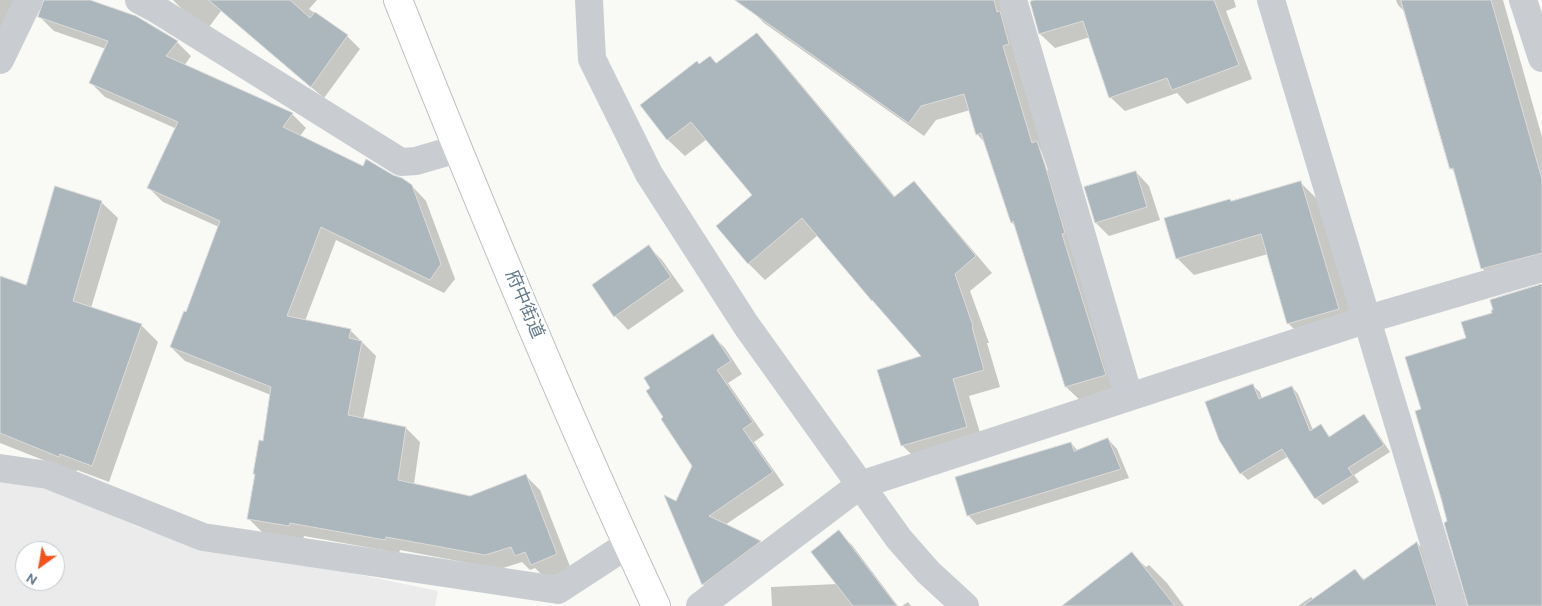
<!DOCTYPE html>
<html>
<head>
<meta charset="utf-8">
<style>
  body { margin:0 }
  #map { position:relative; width:1542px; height:606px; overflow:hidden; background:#f9f9f6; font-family:Overpass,sans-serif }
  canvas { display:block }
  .north { position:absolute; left:15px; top:541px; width:50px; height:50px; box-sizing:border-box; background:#fff; border:1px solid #c1c9d1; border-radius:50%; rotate:212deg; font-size:14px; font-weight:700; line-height:20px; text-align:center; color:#65798b }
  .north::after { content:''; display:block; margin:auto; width:18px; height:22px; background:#f5511a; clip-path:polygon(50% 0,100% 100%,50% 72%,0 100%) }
</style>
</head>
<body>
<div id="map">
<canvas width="1542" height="606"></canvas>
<div class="north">N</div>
</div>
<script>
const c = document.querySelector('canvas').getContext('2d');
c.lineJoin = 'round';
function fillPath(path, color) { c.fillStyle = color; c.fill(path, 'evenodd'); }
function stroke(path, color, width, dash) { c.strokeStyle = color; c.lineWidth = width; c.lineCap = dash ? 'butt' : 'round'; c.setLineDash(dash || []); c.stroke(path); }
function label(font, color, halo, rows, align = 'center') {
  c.font = font + ' Overpass,"Noto Sans JP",sans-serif'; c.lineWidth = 5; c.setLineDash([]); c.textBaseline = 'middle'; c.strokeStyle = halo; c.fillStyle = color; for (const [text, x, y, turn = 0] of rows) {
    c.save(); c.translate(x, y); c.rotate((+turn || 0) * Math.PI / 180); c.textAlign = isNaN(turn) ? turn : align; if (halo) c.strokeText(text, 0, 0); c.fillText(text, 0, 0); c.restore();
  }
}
const built = new Path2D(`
  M0,482L48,487L138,527L209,550L313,565L438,591L435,606H0ZM25,551H55V581H25Z`);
const shadow = new Path2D(`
  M0,0H38L0,66Z
  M46,0H86L177,42L191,56L184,66L292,114L306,128L300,136L364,168L412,186L426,201L455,279L444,293L336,240L305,321L350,330L376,356L363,420L406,428L420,442L414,484L470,497L526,476L540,490L571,569L546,579L535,568L530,570L522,562L500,569L400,550L399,553L304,536L303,540L263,533L249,519L271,395L185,361L171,347L187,314L219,227L163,202L149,188L177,129L105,97L91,83L106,49L54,31L40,17Z
  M173,0H317L309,9L347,36L360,49L324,98L221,11L209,27L185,12Z
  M747,0H1021L1023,58L1016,60L1119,389L1081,401L1066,387L1017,227L1012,223L985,143L977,134L970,110L936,120L924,136L764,23L749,8ZM1037,146L1041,150L1048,170L1046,171Z
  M1031,0H1234L1236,7L1226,11L1252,79L1187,104L1177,93L1125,111L1110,97L1090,37L1055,48L1040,34Z
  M1396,0H1503L1542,137V275L1501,287L1483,269L1455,173L1451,168L1407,14L1398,5Z
  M756,34L773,51L896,198L914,183L930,200L992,273L970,291L989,343H987L1000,387L969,396L983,443L919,462L902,445L923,357L818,235L765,280L748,263L754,195L707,139L685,156L668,140L642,105L699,66L717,64Z
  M1136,172L1149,186L1160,220L1109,236L1096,223L1085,188Z
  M1300,182L1317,199L1355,325L1305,340L1288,323L1268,254L1194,275L1177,258L1232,202Z
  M101,202L118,218L91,308L141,325L158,342L109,482L77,470L76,473L0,443V277L27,286Z
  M649,247L662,260L684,291L628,330L615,316Z
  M713,336L725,348L742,374L728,383L764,435L754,442L784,485L725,525L760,542L772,553L715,596L703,584L677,503L694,466Z
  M1253,386L1260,392L1262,399L1292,387L1298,394L1313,430L1321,426L1330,437L1364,415L1370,422L1390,452L1354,475L1359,482L1323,505L1316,498L1289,456L1248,480L1241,473Z
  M1108,439L1117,449L1129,478L977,525L968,515L1071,443L1078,451Z
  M839,532L852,545L898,606H772L771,587L837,584Z
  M1417,543L1433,559L1447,606H1298L1311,597L1314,600L1355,571L1365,580Z
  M1132,554L1146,567L1149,565L1167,583L1184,606H1064Z
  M908,602L911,606H902Z`);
const building = new Path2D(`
  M44,0H90L136,16L178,41L166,56L293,113L283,127L363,166L366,159L393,175L402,178L412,185L441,264L430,280L321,227L287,316L351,329L349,338L362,341L348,415L406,427L398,480L470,496L526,474L557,554L531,565L525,552L515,556L511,547L485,555L386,537L385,540L290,523L289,526L247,519L255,474H253L259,440L263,441L271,387L170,347L184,311L186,312L220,221L147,188L178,122L89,83L108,41L38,17Z
  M209,0H290L310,18L315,12L348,35L311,87Z
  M735,0H994L997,12L1000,11L1009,44L1003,46L1032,143L1037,141L1045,165L1065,233L1062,234L1106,375L1065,387L1013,221L1011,223L981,133L976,135L964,94L921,106L909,123Z
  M1035,0H1214L1239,65L1172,90L1167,78L1109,98L1083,21L1039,34L1030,2Z
  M1401,0H1491L1542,179V253L1481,269L1453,168L1450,169Z
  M757,33L894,197L914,181L976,256L955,274L973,326L972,327L984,370L953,379L967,427L901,446L877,370L921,356L872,300V301L802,218L748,264L716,226L752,195L691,122L667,140L640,105L697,61L699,64L710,56L716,63Z
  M1136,171L1147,207L1095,223L1084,187Z
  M1301,181L1339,309L1287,324L1261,234L1176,259L1164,218L1230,199L1231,201Z
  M55,186L102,201L73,301L142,324L92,466L60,454L59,457L0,433V276L26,285Z
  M649,245L671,277L614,317L592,285Z
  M1542,284V606H1468L1444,523L1447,521L1441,498L1415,411L1421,409L1405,357L1466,338L1461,322L1492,313L1491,310H1493L1490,300Z
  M713,334L731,361L717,370L753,422L743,429L773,472L709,516L761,541L702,585L664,495L676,501L692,466L661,419L663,417L646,391L650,388L644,378Z
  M1253,384L1259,399L1292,386L1310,431L1321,424L1329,437L1364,414L1384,445L1348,468L1353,475L1315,499L1282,449L1240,474L1219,440L1205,402Z
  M1108,438L1121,469L967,516L955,477L1071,442L1074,451Z
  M839,530L897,606H853L811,552Z
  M1417,542L1437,606H1303L1355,569L1363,580Z
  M1132,552L1175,606H1062Z`);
const minor = new Path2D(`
  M139,0L156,9L401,162L416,161L457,149
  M589,0L592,59L649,174L746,325L899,539L928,572L965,606
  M1013,0L1129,397
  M1271,0L1453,606
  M1523,0L1542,58
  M0,60L29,0
  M0,468L48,475L203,537L558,590L627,545
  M700,606L860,485L1368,319L1542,268`);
const trunk = new Path2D(`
  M398,0C479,204 563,407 656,606`);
const streetNames = [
  ["府中街道",523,305,67]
];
fillPath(built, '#eaebea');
fillPath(shadow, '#0003');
fillPath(building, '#acb6bd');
stroke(building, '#dbdbd9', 1);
stroke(trunk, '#bbbfc2', 30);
stroke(minor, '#c9cdd1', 28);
stroke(trunk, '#fff', 28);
label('18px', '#65798b', '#fff', streetNames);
</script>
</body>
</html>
